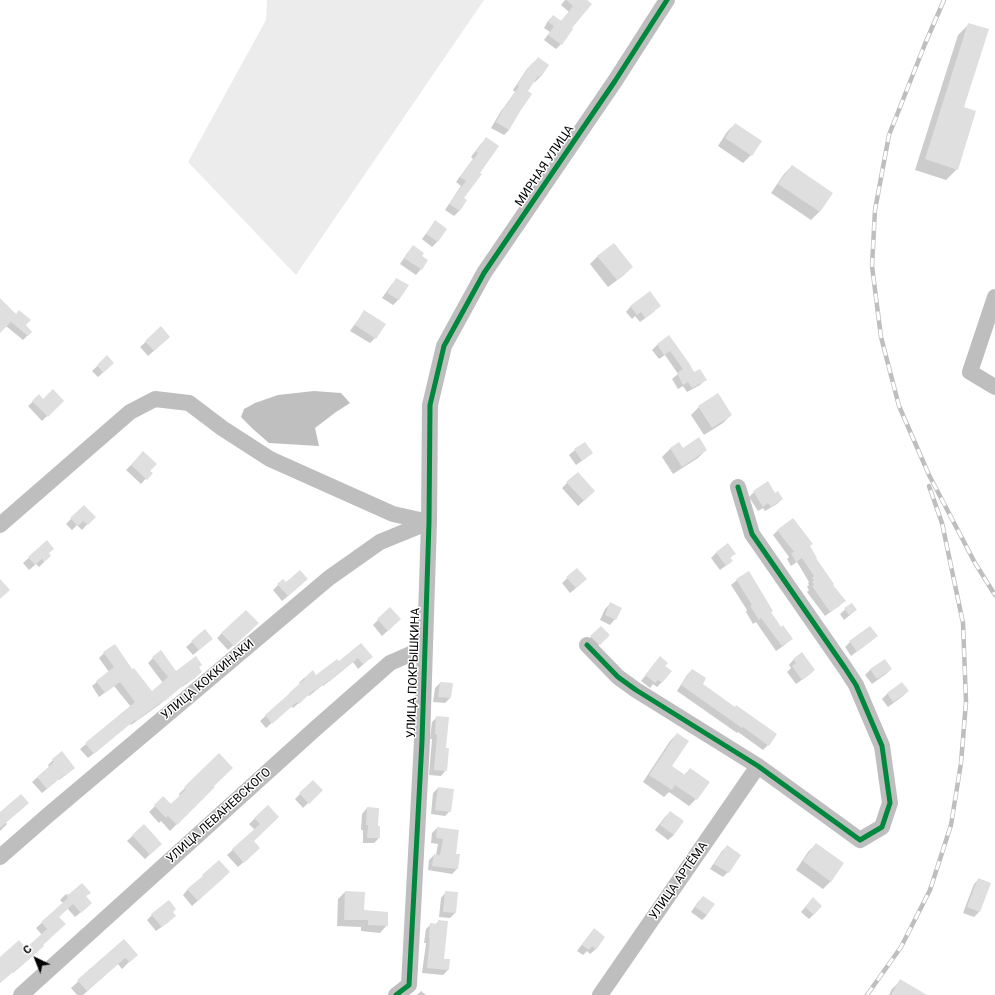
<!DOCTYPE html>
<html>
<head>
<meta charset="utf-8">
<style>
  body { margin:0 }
  #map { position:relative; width:995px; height:995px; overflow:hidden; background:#fff; font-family:Roboto,sans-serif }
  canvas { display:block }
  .north { position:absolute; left:16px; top:939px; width:40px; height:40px; -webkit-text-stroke:3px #fff; paint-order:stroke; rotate:317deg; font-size:11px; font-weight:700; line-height:16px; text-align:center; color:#000 }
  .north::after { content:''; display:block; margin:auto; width:14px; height:18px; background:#000; clip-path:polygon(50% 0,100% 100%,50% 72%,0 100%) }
</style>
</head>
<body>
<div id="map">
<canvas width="995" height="995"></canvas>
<div class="north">С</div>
</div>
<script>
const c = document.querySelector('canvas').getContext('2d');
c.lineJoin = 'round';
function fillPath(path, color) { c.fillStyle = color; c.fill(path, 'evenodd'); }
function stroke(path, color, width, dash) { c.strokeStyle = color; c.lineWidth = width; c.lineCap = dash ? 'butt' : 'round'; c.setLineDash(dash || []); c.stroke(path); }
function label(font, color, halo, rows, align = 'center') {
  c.font = font + ' Roboto,sans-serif'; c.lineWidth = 3; c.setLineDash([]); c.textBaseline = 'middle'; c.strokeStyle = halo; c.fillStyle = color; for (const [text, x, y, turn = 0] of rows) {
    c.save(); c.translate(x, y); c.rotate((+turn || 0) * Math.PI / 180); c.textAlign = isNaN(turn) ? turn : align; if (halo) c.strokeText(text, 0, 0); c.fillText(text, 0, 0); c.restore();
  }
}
const green = new Path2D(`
  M267,0H484L296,275L188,162L266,20Z`);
const water = new Path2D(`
  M314,391L341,393L350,403L336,412L315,428L319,446L269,443L254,430L241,417L244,409L255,403L278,395Z`);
const shadow = new Path2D(`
  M565,0H581L571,28L561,44L556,49L544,40L550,32L544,28L548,21L553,16L561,21L569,12L561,5Z
  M969,24L963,108L957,169L946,180L915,170L958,35Z
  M538,58L548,65L540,77L535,82L533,81L527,91L509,130L504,135L491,128L501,111L505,106L515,92L513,90L527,69Z
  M735,124L751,155L743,163L718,146L727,132Z
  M486,139L463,198L466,200L459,211L454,216L445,210L461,186L456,182L473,159L471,157L481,144Z
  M792,166L831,194L819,212L811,220L771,193L784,174Z
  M436,222L437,242L432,247L422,239L431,227Z
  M413,247L421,257L427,260L421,269L416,275L400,264L408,252Z
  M598,256L632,267L624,275L608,287L590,264Z
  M397,279L407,286L398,300L393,305L382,298L392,284Z
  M631,306L655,311L640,322L635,316L632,319L626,312Z
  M0,307L25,325L31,332L23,340L6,326L0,331Z
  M365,312L375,338L370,343L350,331L360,317Z
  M161,328L164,342L148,356L140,347Z
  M669,337L694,373L705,380L700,385L687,392L683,386L678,389L672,379L678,374L665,355L659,359L652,350L657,345Z
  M107,357L108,368L98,377L92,371Z
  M39,396L43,400L62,401L42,421L28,406Z
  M699,407L731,415L723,423L704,435L691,415Z
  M585,443L586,458L576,465L569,455L575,450Z
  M679,443L683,449L706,450L698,458L673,474L662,457L670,449Z
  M143,453L149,471L151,473L141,484L126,470Z
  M567,483L589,496L578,506L562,488Z
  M754,492L775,495L782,499L777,504L765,511L763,508L758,511L749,497Z
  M84,506L94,517L82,530L77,525L72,530L66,524Z
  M778,530L809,546L815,558L832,585L844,601L839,606L825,616L807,592L809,590L807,587L809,585L808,583L809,582L797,562L791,566L787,559L789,557L773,535Z
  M47,542L48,554L50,556L39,567L36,564L29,570L23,563Z
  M728,545L734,554L730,558L732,561L720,570L711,558L716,553Z
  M577,569L581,584L570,593L562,583Z
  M283,580L286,583L302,584L282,601L273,590Z
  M737,580L770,613L781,628L791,638L786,644L776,651L756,622L753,624L746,612L747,610L731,585Z
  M610,604L615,619L610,625L600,620L605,609Z
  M851,604L856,610L844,620L840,614Z
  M390,608L395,624L382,636L373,625Z
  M601,627L609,635L594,649L586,642Z
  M870,627L876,636L871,641L851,656L845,647L850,642Z
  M253,628L228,650L217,638L222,633Z
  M205,631L206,644L193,655L186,647Z
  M361,644L366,662L358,669L353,662L323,686V685L309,696L308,695L293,708L291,706L266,728L260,721L300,684L299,683L304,678L316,677L338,663Z
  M104,653L132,670L152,692L163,683L148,663L153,658L176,672L198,668L201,672L196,677L182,687V686L159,705L131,725L130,724L88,758L80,749L131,707L114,686L99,697L92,686L109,672L99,658Z
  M660,658L664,666L662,682L657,687L653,684L650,688L641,681Z
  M794,659L814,670L809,675L796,684L787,672L791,668L789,665Z
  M885,660L891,669L886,674L872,684L865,675L870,670Z
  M692,670L701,684L768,745L763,750L738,732L737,733L677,691L687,675Z
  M440,683L451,684L450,698L445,703L433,702L435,688Z
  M902,684L908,691L903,696L888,707L882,699L887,694Z
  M437,717L445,749L446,770L441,776L429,775L432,739H430L432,722Z
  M677,734L671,766L684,775L690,769L708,782L696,799L689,806L669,792L664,797L643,782L670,741Z
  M62,753L68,773L59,780V779L42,793L32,782L49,767L48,765L53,760Z
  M219,754L213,787L170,831L161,821L159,823L149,812L163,798L170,805L180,796L179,794Z
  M313,781L321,790L303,808L295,799Z
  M438,788L450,811L445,816L431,814L433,793Z
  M268,806L253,841L254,853L238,867L227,855L255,830L249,824Z
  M367,808L377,827L379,838L374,843H363V830H361L362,814Z
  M670,812L674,835L668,840L655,830L665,817Z
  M0,814L7,824L0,831Z
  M144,825L161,844L145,859L127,841Z
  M437,828L455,854L457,869L452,874L428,870L429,860L434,855H436L438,844L431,843L432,833Z
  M816,844L831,881L823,889L796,870L808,852Z
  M727,846L728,872L723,877L710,869L722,851Z
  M223,878L192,906L183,895L188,889Z
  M979,879L990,883L979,912L974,917L963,913L974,884Z
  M345,892L363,911L387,925L380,933L361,931V927L337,926L338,899Z
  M446,892L455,913L450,918L439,917L441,898Z
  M65,895L85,897L86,908L75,917L67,908L58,917L38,951L13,973L12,972L0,983V958L26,949L42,935L36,928L63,903L60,900Z
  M703,897L707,915L702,920L691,912L698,902Z
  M808,904L814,914L809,919L801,912Z
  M171,912L170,921L156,931L147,920L152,915Z
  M439,921L443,959L448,970L443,975L422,973L426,943H424L426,929L431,924L435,925Z
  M594,930L596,949L590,954L587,951L583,955L577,951L589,935Z
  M124,940L137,954L122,969L118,964L83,995H77L71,988Z
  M900,981L925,995H889L892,989Z
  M421,991L426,995H417Z`);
const building = new Path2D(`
  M566,0H587L592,4L572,28L573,29L562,45L548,35L554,26L548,22L553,15L561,21L573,6Z
  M968,23L989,29L964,107L976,111L958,170L925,159Z
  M538,57L549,65L541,77L538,76L528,91L532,94L521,110L509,130L496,122L506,104L507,105L519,86L517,85L532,63L533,64Z
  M735,123L762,141L752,156L725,138Z
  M486,137L499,146L480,173L482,174L464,198L467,200L460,211L449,204L466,181L460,177L478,153L476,152Z
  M792,165L833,193L820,212L778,184Z
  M435,220L447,229L438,242L426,234Z
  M614,243L633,267L617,280L597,256Z
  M413,245L424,253L422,256L428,260L422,270L404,258Z
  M396,278L409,285L399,300L387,293Z
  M650,291L661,306L645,318L641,312L637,315L630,306Z
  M0,298L16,314L19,310L31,320L26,325L32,332L28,336L11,322L0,333Z
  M364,310L386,324L376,339L355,325Z
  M161,326L170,337L154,351L145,341Z
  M669,335L689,363L694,372L700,369L707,380L692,388L688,382L683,385L677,373L683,369L670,351L664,355L657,344Z
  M107,355L114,363L103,373L97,365Z
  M53,389L64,401L48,417L32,401L39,394L43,399Z
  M718,393L732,415L712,428L698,406Z
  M699,437L707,450L682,467L670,448L679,442L683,448Z
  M585,442L593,453L582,461L574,449Z
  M143,451L157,464L150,471L153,473L147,480L131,465Z
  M578,472L595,491L584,501L566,482Z
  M768,481L775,493L778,491L783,499L771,507L768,503L763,507L753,491Z
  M84,505L96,517L88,525L83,521L78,526L70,518Z
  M793,518L813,544L810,546L817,558H816L834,584L833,585L846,601L830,612L812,586L814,585L812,582L814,580L812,578L814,576L802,558L796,562L791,553L794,552L777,530Z
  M47,540L54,549L49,553L51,556L44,562L42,559L35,565L28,557Z
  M728,543L736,554L730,557L733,561L726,566L716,552Z
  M577,568L587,579L576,588L566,577Z
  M300,570L308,579L288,596L277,584L283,579L286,582Z
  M749,571L773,611L771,612L781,627L783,625L793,639L782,646L761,618L759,620L750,606L752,605L736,579Z
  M0,579L10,590L0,599Z
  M610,602L622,608L616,620L605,615Z
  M852,603L857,610L849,615L844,608Z
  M390,607L401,619L388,631L377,619Z
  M246,610L259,623L234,646L221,633Z
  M601,626L610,635L600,645L590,636Z
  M870,626L878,636L857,652L849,641Z
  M205,629L213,639L199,650L191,641Z
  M361,643L373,657L363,664L358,658L329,682L328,681L315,691L314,690L299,704L297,702L272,724L265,715L289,694V693L305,679L304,678L313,670L316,675L337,659L339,661Z
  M115,644L132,669L134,668L152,691L168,677L152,657L161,650L176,671L196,656L202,665L199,667L202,672L188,683L187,682L165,701L164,700L136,721L135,720L94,754L85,743L135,702L120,682L105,693L96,681L114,667L103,652Z
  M802,652L815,670L802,680L792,666L796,663L793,659Z
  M660,656L668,663L665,666L672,671L662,683L658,680L655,683L645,675Z
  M885,659L892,669L877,679L870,669Z
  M692,669L706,678L703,684L735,707L736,705L777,734L769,746L743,727L742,728L681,685Z
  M440,682L453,683L451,698L438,697Z
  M902,682L909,691L893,702L887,693Z
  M436,716L449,717L446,748H449L447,771L434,770L437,734H435Z
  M677,733L689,741L672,766L685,775L690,768L710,782L697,800L675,785L672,790L649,775Z
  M62,751L75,768L65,776L64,775L47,789L37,777L54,762L52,759Z
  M219,753L233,768L214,786L215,787L177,825L168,816L166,818L154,805L163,796L171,804L186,789L184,787Z
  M313,780L323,790L309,804L299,793Z
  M438,787L454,789L451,812L435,810Z
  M21,794L29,803L0,828V812Z
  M268,805L279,817L254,841L260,848L244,863L232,849L260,824L254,818Z
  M367,807L379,808L378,826H380V838H367L368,825H366Z
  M670,811L684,821L674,835L660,825Z
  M144,824L162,844L150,855L132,835Z
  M437,827L459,830L456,854H460L458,869L432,866L434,854L440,855L443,839L436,838Z
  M816,843L844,863L831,882L803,861Z
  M727,845L741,855L729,873L714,864Z
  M219,860L230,872L198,901L187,889L203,876L202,875Z
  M978,878L991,883L980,912L967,907Z
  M82,883L91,893L86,896L92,903L81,913L73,904L59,917L66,924L43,945L44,946L18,969V968L0,983V957L19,940L26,948L47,929L41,922L68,898L65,894H69Z
  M345,891L365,892L364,910L388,912V926L368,925V920H344Z
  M445,891L458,892L456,913L443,912Z
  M703,896L715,904L707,915L695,907Z
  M813,897L822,906L814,915L805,907Z
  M169,900L176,909L173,912L176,916L162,927L151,914Z
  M438,920L448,921L444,959H450L449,970L427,968L430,938H429L430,923L438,924Z
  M594,928L605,937L596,950L592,946L589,950L582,945Z
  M124,939L138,955L130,962L125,958L87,991L77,980Z
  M900,979L927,995H891Z`);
const minor = new Path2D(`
  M995,297L970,372L995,387
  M0,525L130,412L155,399L189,403L222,428L270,459L393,514L429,522
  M587,645L618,677L636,690L758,766L860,840L882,827L890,803L882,746L856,685L845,668L752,534L738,487
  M0,857L47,816L329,578L380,542L429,522
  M21,995L315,729L390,663L424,648
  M396,995L409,985L422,741L429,522L430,405L444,346L484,273L615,81L667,0
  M600,995L758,766`);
const rail = new Path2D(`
  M944,0L925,44L889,135L875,210L872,266L881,337L899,406L929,475L975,563L995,595
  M867,995L901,947L930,890L951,825L961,763L966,702L963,623L942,523L929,486`);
const cycleway = new Path2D(`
  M587,645L618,677L636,690L758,766L860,840L882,827L890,803L882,746L856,685L845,668L752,534L738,487
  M396,995L409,985L422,741L429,522L430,405L444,346L484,273L615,81L667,0`);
const streetNames = [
  ["МИРНАЯ УЛИЦА",545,166,-56],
  ["УЛИЦА ПОКРЫШКИНА",414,673,-88],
  ["УЛИЦА КОККИНАКИ",208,680,-40],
  ["УЛИЦА ЛЕВАНЕВСКОГО",219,816,-42],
  ["УЛИЦА АРТЁМА",679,881,-55]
];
fillPath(green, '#ececec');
fillPath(water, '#bfbfbf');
fillPath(shadow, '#0003');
fillPath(building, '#dfdfdf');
stroke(minor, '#bebebe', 16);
stroke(rail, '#bebebe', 4.5);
stroke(rail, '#fff', 3, [9]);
stroke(cycleway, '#00873e', 5);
label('12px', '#000', '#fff', streetNames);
</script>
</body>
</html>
